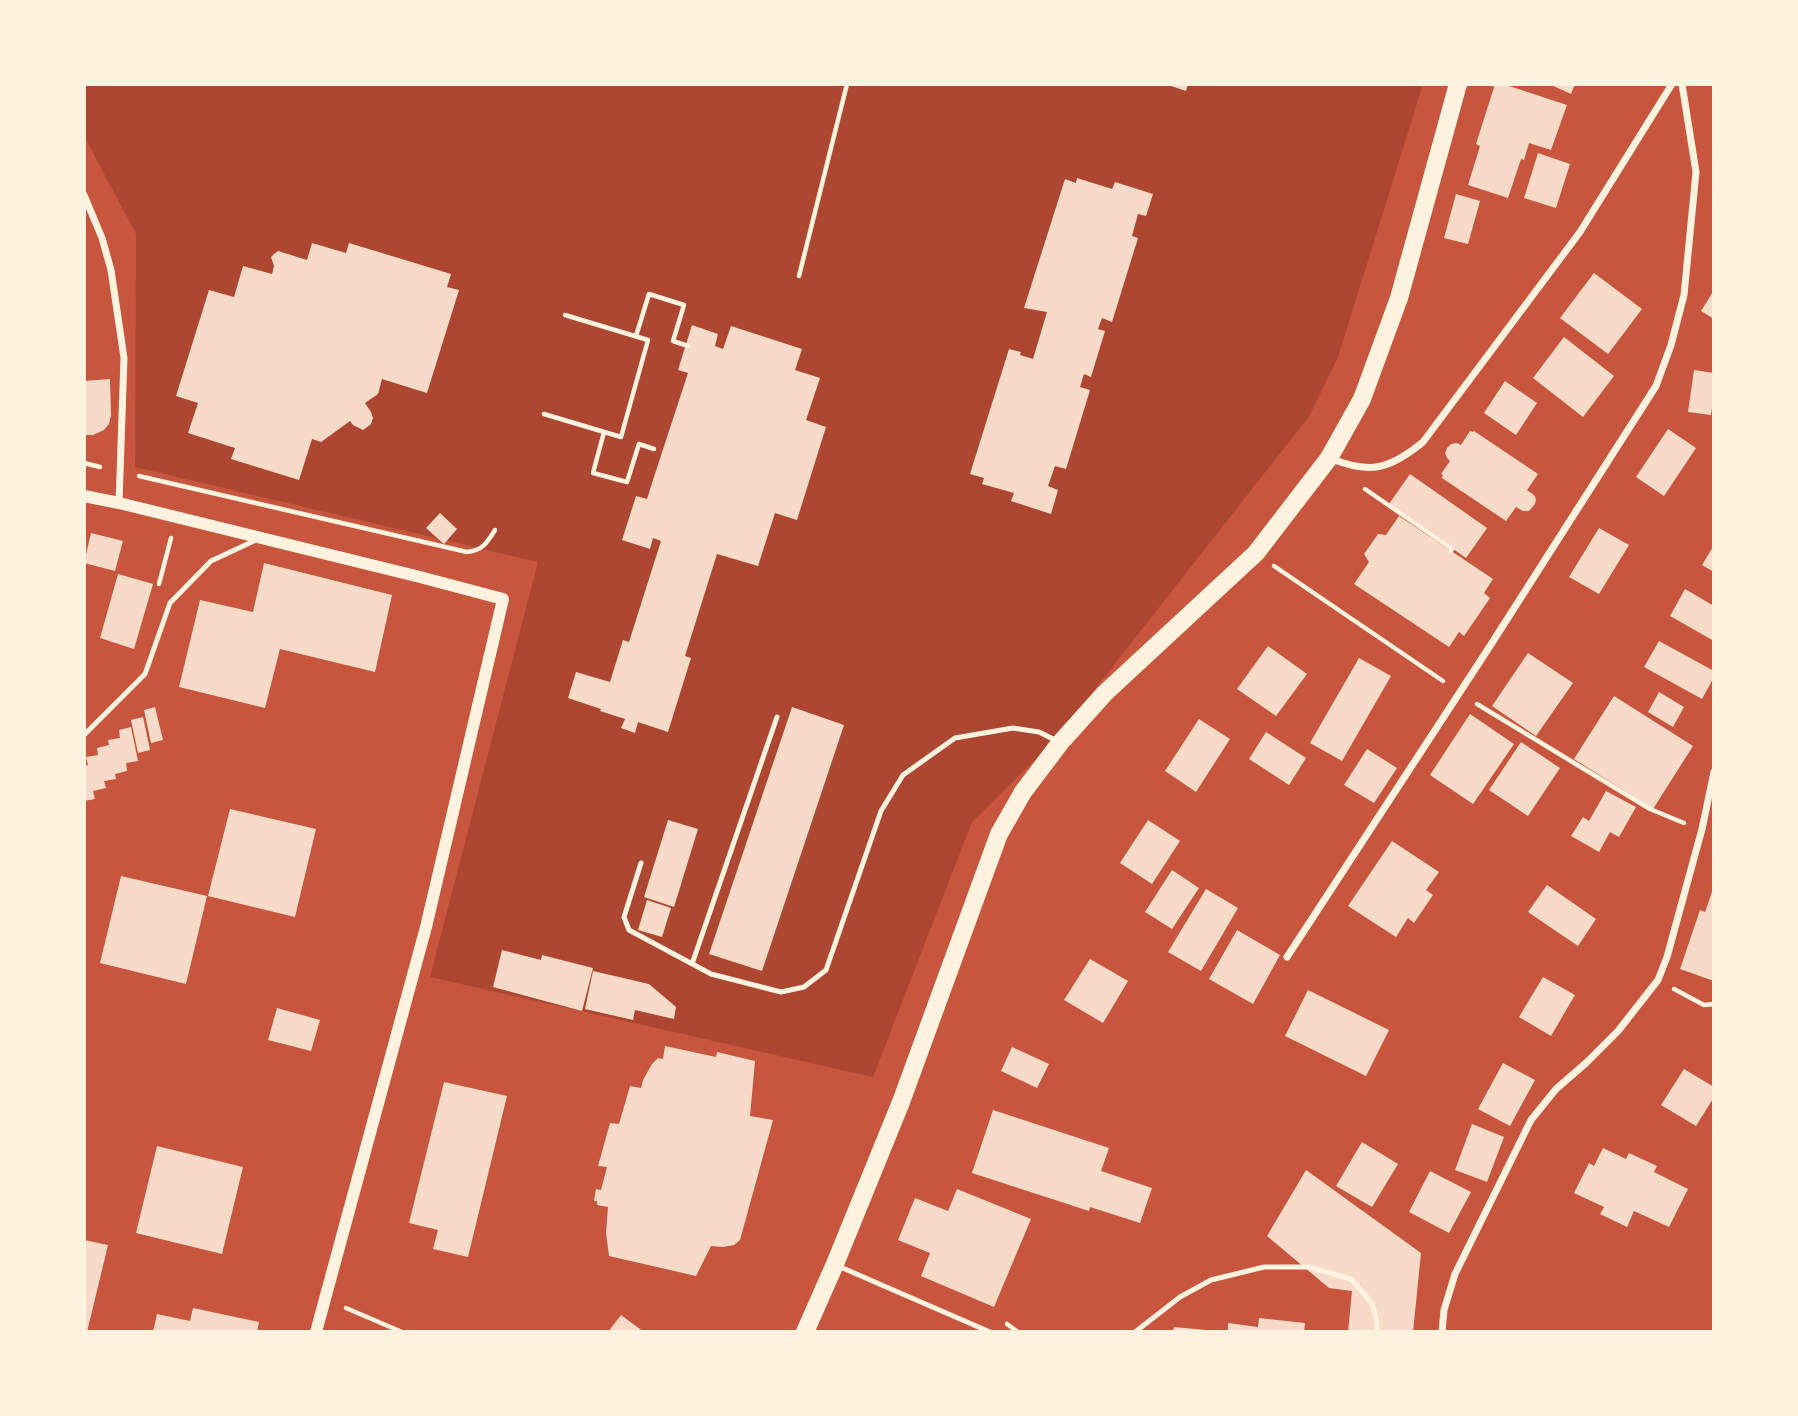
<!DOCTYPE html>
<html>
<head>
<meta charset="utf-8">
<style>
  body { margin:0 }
  #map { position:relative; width:1798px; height:1416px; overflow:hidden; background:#c8553d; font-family:"Sofia Sans Condensed",sans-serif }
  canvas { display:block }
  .frame { position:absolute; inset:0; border:86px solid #fff3e0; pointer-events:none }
</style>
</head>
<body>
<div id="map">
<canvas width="1798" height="1416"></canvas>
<div class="frame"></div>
</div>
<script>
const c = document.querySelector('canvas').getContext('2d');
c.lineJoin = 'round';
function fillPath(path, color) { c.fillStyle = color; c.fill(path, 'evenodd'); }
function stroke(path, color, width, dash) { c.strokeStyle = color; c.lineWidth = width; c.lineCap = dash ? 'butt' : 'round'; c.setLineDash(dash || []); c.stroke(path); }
const green = new Path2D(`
  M84,84H1423L1338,357L1310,415L1055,740L972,822L873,1077L430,977L538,562L135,467L136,234L84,136Z`);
const building = new Path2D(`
  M1165,84H1188L1186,91Z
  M1495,84H1503L1567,105L1551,150L1529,143L1524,160L1521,159L1508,198L1468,185L1480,146L1476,144Z
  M1549,84H1575L1571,94Z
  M1538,153L1570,164L1556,208L1524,198Z
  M1077,178L1112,189L1115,182L1153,194L1146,216L1138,214L1132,236L1138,238L1112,322L1102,318L1098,329L1105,331L1091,377L1084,374L1080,387L1090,390L1066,469L1055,466L1048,486L1058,490L1051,514L1011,501L1014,493L982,484L984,478L970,474L1009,349L1021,352L1020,355L1033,359L1047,312L1024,308L1065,179L1076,183Z
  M1456,194L1480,201L1468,244L1444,238Z
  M312,243L346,253L349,243L451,274L447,287L459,290L427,393L382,379L378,394L365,403L371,412L373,418L371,424L363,430L353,425L350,421L321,442L312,439L299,480L231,459L235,448L188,433L198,403L176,396L209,290L234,297L243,266L272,274L274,266L271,257L274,254L278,251L307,260Z
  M1594,273L1642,309L1608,354L1560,318Z
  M1714,290V319L1701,311Z
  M692,325L718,334L715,346L723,349L731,326L802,349L795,370L820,378L806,420L826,427L797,520L775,513L758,566L717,554L685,656L691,658L668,732L638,722L635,733L621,728L625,719L600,711L601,709L568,698L576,672L610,682L623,640L629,642L661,541L653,538L650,549L622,540L636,496L647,499L652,483L688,373L678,370Z
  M1564,337L1614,376L1583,417L1533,378Z
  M1694,370L1714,373V392L1711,415L1688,412Z
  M110,379L111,415L109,424L104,430L93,435H84V381Z
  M1505,381L1537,403L1516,435L1484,413Z
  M1668,429L1696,448L1664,496L1636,477Z
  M1470,431L1473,432L1474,431L1538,474L1527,490L1534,495L1536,499L1535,504L1529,511H1523L1516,507L1506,521L1442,478L1443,475L1441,474L1450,461L1447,458L1445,453L1447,448L1451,444L1457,443L1461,445Z
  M1410,474L1487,528L1466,558L1389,504Z
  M440,513L457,529L444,544L426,528Z
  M1399,516L1493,579L1484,593L1490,598L1464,636L1459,632L1449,647L1354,584L1369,562L1364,554L1378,534L1386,535Z
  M1599,528L1629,545L1599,594L1569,577Z
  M91,533L123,541L115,571L84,563Z
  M1714,545V572L1702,565Z
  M264,563L392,595L375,672L280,649L265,708L179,687L200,600L253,612Z
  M118,574L153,584L134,649L100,638Z
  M1685,589L1714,606V641L1670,616Z
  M1659,641L1714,671V677L1702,699L1644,667Z
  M1268,646L1307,674L1276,716L1237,689Z
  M1528,653L1573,683L1536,736L1492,706Z
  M1359,658L1391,676L1342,761L1310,743Z
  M1659,692L1684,707L1673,727L1648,712Z
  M1614,696L1693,746L1653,809L1574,759Z
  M155,707L163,740L151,743L144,710Z
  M792,707L844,725L762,971L709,954Z
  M1470,714L1514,744L1473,804L1430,775Z
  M143,717L150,750L138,753L131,720Z
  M1199,719L1230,739L1196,792L1165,771Z
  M131,727L138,761L126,763L127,771L115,774L116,779L104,781L106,788L93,791L95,799L84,801V766L88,765L86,757L98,755L97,748L109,745L108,740L120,738L119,730Z
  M1266,732L1306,758L1289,785L1249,759Z
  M1521,742L1560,768L1528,816L1489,790Z
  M1367,749L1397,768L1374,803L1344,785Z
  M1606,791L1636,807L1619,837L1610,832L1599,852L1571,836L1583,817L1589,821Z
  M230,809L316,829L295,917L208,896Z
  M668,820L698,829L674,907L644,897Z
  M1148,820L1180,841L1152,884L1120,863Z
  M1392,841L1439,872L1426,890L1433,895L1414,923L1408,918L1396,937L1348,906Z
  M1172,870L1199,888L1172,929L1145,912Z
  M121,876L207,896L186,984L100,963Z
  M1547,885L1596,919L1578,946L1528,912Z
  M1714,886V981L1680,969L1700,910L1705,912Z
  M1206,889L1238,908L1201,971L1168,952Z
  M647,900L671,908L662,937L638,930Z
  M1237,930L1280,955L1253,1004L1209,979Z
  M502,950L541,960L542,955L593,968L582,1011L493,987Z
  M1090,959L1128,981L1103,1023L1064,1000Z
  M593,971L649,984L676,1007L674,1019L635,1010L633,1020L585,1009Z
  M1543,977L1575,995L1551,1036L1519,1017Z
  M1308,990L1389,1030L1366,1076L1285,1036Z
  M277,1008L320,1020L311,1051L268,1040Z
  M665,1046L716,1057L717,1052L755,1061L750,1116L773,1120L740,1240L734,1245L723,1247L711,1246L696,1276L609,1256L606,1233L608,1207L597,1205V1201H594L596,1189L601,1190L607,1167L598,1166L610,1123L619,1124L630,1086L641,1088L643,1080L652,1064L658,1058L663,1059Z
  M1012,1047L1049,1064L1037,1088L1001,1071Z
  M1503,1063L1535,1080L1510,1126L1478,1109Z
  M1684,1069L1714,1087V1097L1696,1126L1661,1105Z
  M444,1082L507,1096L468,1257L433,1249L438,1230L409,1223Z
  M993,1110L1109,1148L1101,1171L1152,1188L1140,1223L1090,1207L1089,1211L972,1173Z
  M1472,1124L1504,1137L1487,1182L1455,1170Z
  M1362,1142L1398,1164L1372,1207L1336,1186Z
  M157,1146L243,1167L222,1254L136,1233Z
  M1603,1148L1626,1159L1629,1153L1657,1166L1654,1172L1688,1189L1669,1227L1634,1211L1627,1227L1600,1214L1604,1207L1574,1193L1589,1163L1594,1166Z
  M1306,1170L1421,1253L1413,1332H1348L1352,1291L1329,1288L1267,1236Z
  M1430,1171L1471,1192L1449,1233L1409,1212Z
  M957,1189L1031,1219L994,1307L921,1276L930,1253L898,1240L915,1198L948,1211Z
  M84,1240L108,1245L87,1332H84Z
  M193,1308L259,1322L257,1332H153L157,1314L190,1321Z
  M621,1315L644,1332H608Z
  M1259,1318L1305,1323L1304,1332H1228V1323L1258,1327Z
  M1174,1327L1207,1330V1332H1173Z`);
const path = new Path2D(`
  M799,276L847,84
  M636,336L649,294L684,305L673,341L688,346
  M544,414L621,437L648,340L565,315
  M604,432L593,473L627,482L639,444L654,449
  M84,463L100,467
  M139,476L467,552C483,550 487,543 495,530
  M1365,489L1452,549L1451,551
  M1274,566L1443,681
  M159,584L171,538
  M1477,704L1650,809L1684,823
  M1674,989L1704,1005L1714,1004
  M346,1308L402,1332
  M1007,1324L1018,1332`);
const service = new Path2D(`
  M84,735L145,674L170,603L211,561L256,540
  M641,863L624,917L629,930L711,974L781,992L804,987L826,970L881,811L903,775L955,738L1013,728L1039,732L1057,741
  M692,964L777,717
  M838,1266L990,1332
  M1135,1332L1180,1297L1211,1280L1264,1267H1309L1351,1279L1372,1303L1377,1322V1332`);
const minor = new Path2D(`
  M84,195L102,238L111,270L124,358L119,503
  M1330,458C1370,475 1390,469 1423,442L1580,232L1672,84
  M1287,957L1490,646L1656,386L1671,345L1684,295L1696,172L1682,84
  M1442,1332L1444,1310L1455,1274L1531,1120L1556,1089L1586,1063L1618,1031L1658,980L1667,957L1702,829L1714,772`);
const tertiary = new Path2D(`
  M84,496L119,503L420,577L503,599L426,927L316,1332`);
const primary = new Path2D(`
  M805,1332L835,1264L901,1102L999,834L1023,792L1060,743L1105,693L1256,553L1329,458L1362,399L1399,298L1458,84`);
fillPath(green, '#ae4732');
fillPath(building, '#f7dbc8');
stroke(path, '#fff3e0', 4.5);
stroke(service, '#fff3e0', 5);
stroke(minor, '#fff3e0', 7);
stroke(tertiary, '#fff3e0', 12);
stroke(primary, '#fff3e0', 18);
</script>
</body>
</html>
